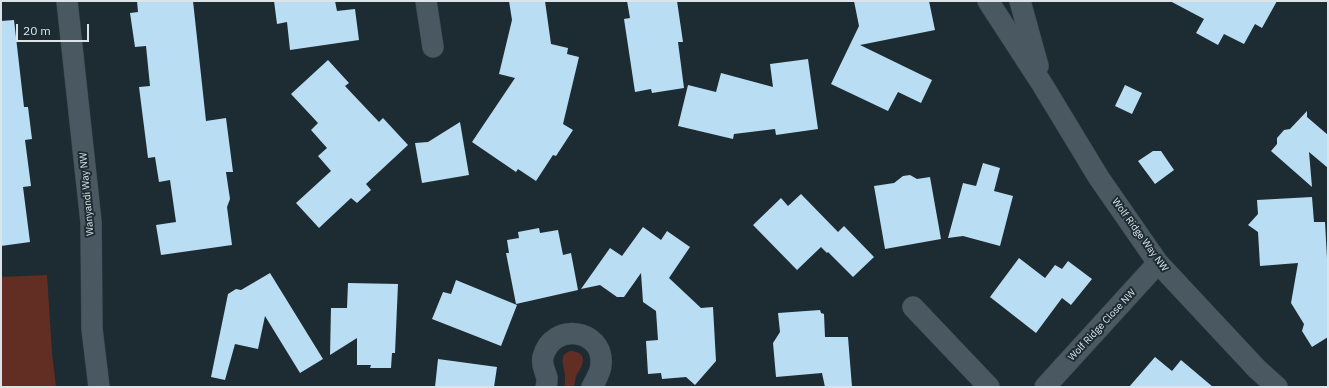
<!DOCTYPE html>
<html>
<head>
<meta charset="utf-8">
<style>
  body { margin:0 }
  #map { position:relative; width:1329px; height:388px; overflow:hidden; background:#1d2b33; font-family:"IBM Plex Sans",sans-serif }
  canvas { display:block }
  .frame { position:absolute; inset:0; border:2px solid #dbe4e9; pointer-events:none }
  .scale { position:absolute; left:16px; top:24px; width:73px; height:18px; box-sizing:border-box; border:2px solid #dbe4e9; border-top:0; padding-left:5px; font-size:12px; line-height:14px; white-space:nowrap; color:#dbe4e9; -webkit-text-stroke:3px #1d2b33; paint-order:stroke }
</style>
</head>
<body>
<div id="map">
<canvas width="1329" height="388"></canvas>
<div class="frame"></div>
<div class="scale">20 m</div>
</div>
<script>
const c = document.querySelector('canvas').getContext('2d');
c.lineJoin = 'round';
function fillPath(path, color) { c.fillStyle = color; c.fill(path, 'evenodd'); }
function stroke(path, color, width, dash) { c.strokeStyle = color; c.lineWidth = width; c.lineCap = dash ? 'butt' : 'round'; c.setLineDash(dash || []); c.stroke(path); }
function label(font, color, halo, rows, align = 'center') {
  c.font = font + ' "IBM Plex Sans",sans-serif'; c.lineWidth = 4; c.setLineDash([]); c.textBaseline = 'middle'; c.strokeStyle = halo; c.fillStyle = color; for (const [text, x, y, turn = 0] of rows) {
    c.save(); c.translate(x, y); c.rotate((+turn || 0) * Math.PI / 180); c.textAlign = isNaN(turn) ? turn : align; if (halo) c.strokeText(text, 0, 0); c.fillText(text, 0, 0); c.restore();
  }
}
const green = new Path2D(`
  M47,275L52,353L56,387H1V277Z
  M570,351C579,351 586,356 582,365C581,368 579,371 577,374C575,378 575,382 574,387H564C565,384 565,380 565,377C565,366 557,356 570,351Z`);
const building = new Path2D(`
  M137,1H193L206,121L226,118L233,172H226L230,199L227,207L232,245L161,255L156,225L176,222L170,180L159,182L155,157L148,158L139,87L150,86L146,46L135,47L130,13L138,12Z
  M274,1H335L337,11L355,9L359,40L290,50L287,22L277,24Z
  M509,1H545L551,44L568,48L567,54L579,57L563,124L573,130L556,156L553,155L536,181L518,169L516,172L472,142L515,78L499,74L512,20Z
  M627,1H677L683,42H678L684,88L652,93L651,89L635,92L624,19L630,18Z
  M854,1H929L935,30L860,45L932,80L921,103L898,92L888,111L831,84L859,26Z
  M1170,1H1277L1262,28L1255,24L1244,44L1224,34L1218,45L1196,33L1204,19Z
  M14,20L24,107H28L32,139L25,140L31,186L23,187L30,242L1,246V21Z
  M808,59L818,129L776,135L775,129L734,134L733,139L678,126L688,85L716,92L721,73L773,87L770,64Z
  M328,60L349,83L345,86L379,122L383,118L408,145L366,184L371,190L357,203L351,198L319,228L296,203L331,171L318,156L327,148L311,130L318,123L291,94Z
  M1125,85L1142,93L1132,114L1115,106Z
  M1307,111V117L1328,135V168L1309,152L1312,187L1271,151L1277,144V138L1284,130L1290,129Z
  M460,122L469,175L422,183L415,143L428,142Z
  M1153,151H1161L1174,170L1155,184L1138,161Z
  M983,163L1000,168L994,191L1013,196L1000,246L963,236L948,238L963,183L976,186Z
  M910,175L917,179L930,177L941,239L885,249L874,186L894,183L903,176Z
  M801,194L838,232L844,226L874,257L853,277L828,252L827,253L821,247L797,270L753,225L781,198L788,206Z
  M1312,197L1314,222H1325L1328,276V337L1312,347L1302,331L1304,324L1291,303L1298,263L1260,266L1258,232L1248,225L1258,214L1257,200Z
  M643,227L661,240L667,231L690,247L669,278L701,308L713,307L716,361L695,385L686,377L662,379L661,373L648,374L646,341L658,340L656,311L643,302L641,273L624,297H617L600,285L581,289L610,248L622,256Z
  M539,228L540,233L558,230L563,255L571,253L578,290L516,304L506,253H509L507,240L519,238L518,232Z
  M1019,258L1045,278L1055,265L1062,269L1068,261L1092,279L1071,305L1062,298L1036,333L990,297Z
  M270,273L323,359L300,373L265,316L258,349L235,344L225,380L211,377L228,294L236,289L241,290Z
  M456,280L517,305L501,346L432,319L443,292L451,294Z
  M348,283L398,284L395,353H392L391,368H370L371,365H357V338L330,355L331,308H347Z
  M820,310L821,313L824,314L825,337H848L852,387H825L822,373L776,377L773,343L780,332L778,313Z
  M1155,357L1172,371L1181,360L1213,387H1129Z
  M438,359L497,367L494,387H435Z`);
const minor = new Path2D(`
  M67,1L91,222L92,329L99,387
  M426,1L433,47
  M988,1L1042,84L1099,178L1158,263L1257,369L1277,387
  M1020,1L1038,66
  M913,307L989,387
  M546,387C547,384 547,380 547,378C545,370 541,365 543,357C552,321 604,329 601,364C601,372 596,379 592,387
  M1045,387L1158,263`);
const streetNames = [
  ["Wanyandi Way NW",87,194,-95],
  ["Wolf Ridge Way NW",1140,235,54],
  ["Wolf Ridge Close NW",1102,325,-47]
];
fillPath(green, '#622e24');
fillPath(building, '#b9ddf2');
stroke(minor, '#3a464c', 22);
stroke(minor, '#495861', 21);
label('10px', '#dbe4e9', '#1d2b33', streetNames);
</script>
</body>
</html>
